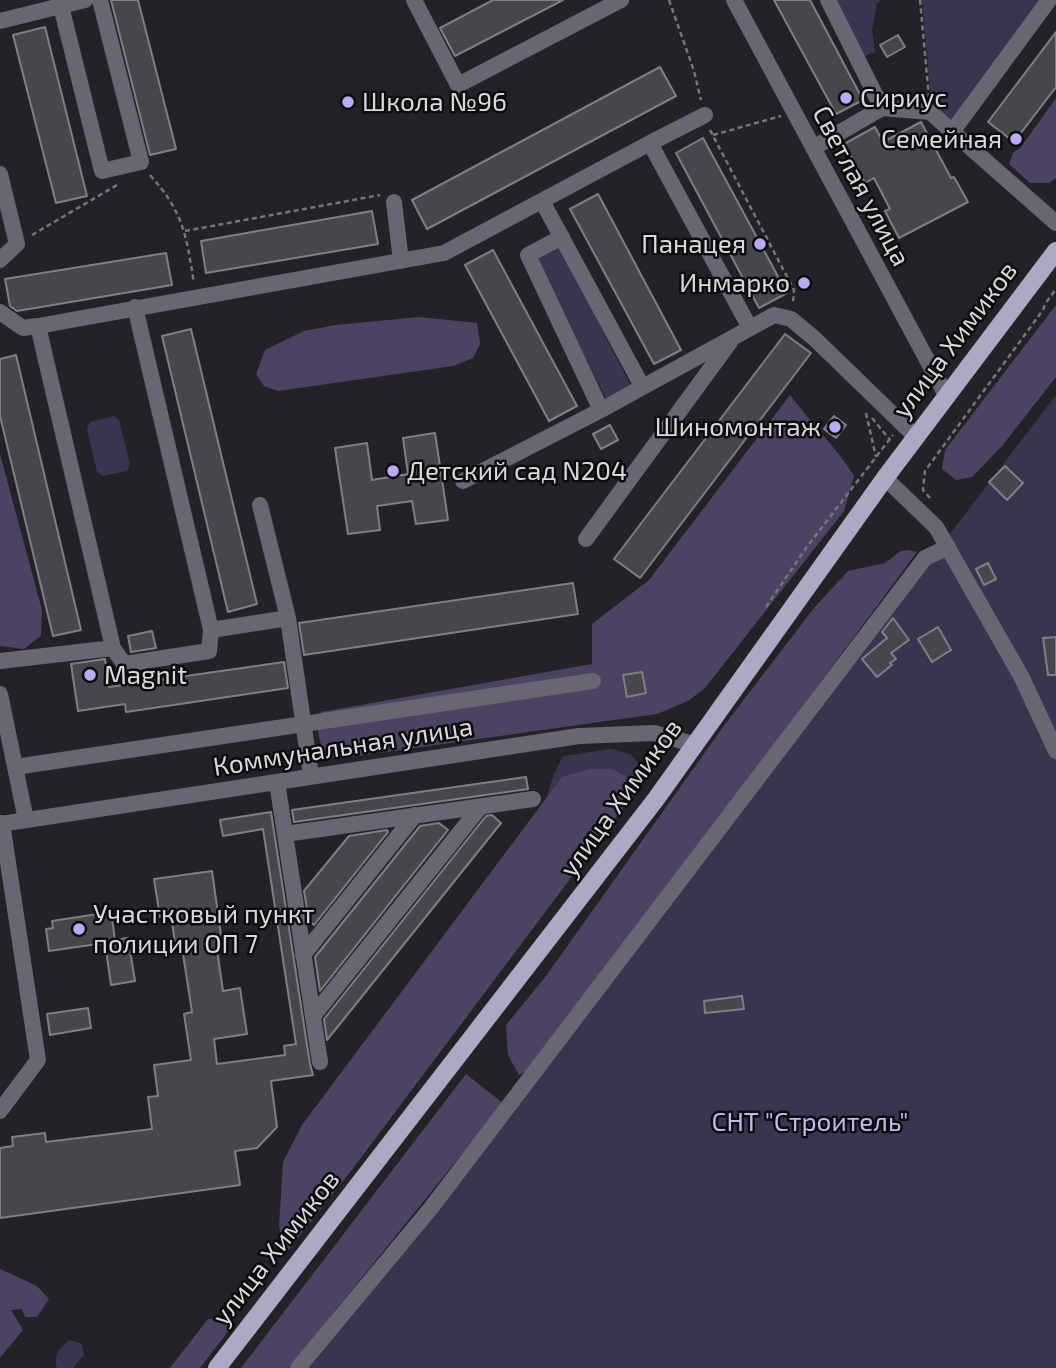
<!DOCTYPE html>
<html>
<head>
<meta charset="utf-8">
<style>
  body { margin:0 }
  canvas { display:block; background:#232227 }
</style>
</head>
<body>
<canvas width="1056" height="1368"></canvas>
<script>
const c = document.querySelector('canvas').getContext('2d');
c.lineJoin = 'round';
function fillPath(path, color) { c.fillStyle = color; c.fill(path, 'evenodd'); }
function stroke(path, color, width, dash) { c.strokeStyle = color; c.lineWidth = width; c.lineCap = dash ? 'butt' : 'round'; c.setLineDash(dash || []); c.stroke(path); }
function label(font, color, halo, rows, align = 'center') {
  c.font = font + ' "Exo 2",sans-serif'; c.lineWidth = 5; c.setLineDash([]); c.textBaseline = 'middle'; c.strokeStyle = halo; c.fillStyle = color; for (const [text, x, y, turn = 0] of rows) {
    c.save(); c.translate(x, y); c.rotate((+turn || 0) * Math.PI / 180); c.textAlign = isNaN(turn) ? turn : align; if (halo) c.strokeText(text, 0, 0); c.fillText(text, 0, 0); c.restore();
  }
}
const green = new Path2D(`
  M834,0H881L877,3L872,30L875,52L863,57Z
  M922,0H1040L951,126L932,111Z
  M559,247L631,386L606,398L534,260Z
  M1056,395V1368H301L458,1179Z
  M114,416L119,420L130,464L127,471L103,476L97,472L87,429L90,422Z
  M611,749L630,754L639,764L638,785L628,802L545,803L554,774L563,756Z
  M70,1340L82,1344L84,1355L73,1368H57C53,1356 60,1346 70,1340Z`);
const forest = new Path2D(`
  M1056,98V178L1049,183H1030L1009,164L1013,153L1021,147Z
  M1056,305V377L1002,446L972,477L956,480L942,469L945,450Z
  M419,317L477,323L480,344L473,358L453,366L278,391L264,386L256,374L265,350L304,331L335,325Z
  M790,395C811,423 836,447 854,476L844,511L705,688L688,701L657,714L336,759L323,754L317,727L321,712L592,664V624L649,580Z
  M0,454L42,610L41,636L24,649L0,646Z
  M909,550L917,552L536,1066L519,1075L508,1055L506,1025L546,976L723,727L814,608L848,571L885,563L901,551Z
  M589,769H613L629,779L633,795L351,1171L285,1254L279,1226L283,1162L302,1125L562,777Z
  M466,1074L503,1103L289,1368H241Z
  M0,1269L37,1286L49,1299L37,1317H25L22,1309L11,1310L23,1330L0,1358Z
  M208,1319H218L233,1325L200,1368H170Z`);
const building = new Path2D(`
  M111,0H138L176,149L150,155Z
  M493,0H563L455,56L440,28Z
  M774,0H810L863,100L836,114Z
  M45,27L87,196L56,203L13,35Z
  M1056,32V87L1014,142L988,122Z
  M898,35L905,47L887,57L880,45Z
  M660,67L676,96L427,229L412,200Z
  M921,122L951,178L954,177L968,202L899,238L885,211L890,209L874,178L865,183L844,144L875,127L883,142Z
  M703,138L787,293L759,308L676,153Z
  M598,194L681,350L654,364L570,209Z
  M372,211L378,244L206,273L201,241Z
  M493,250L577,406L549,421L465,265Z
  M166,253L172,285L17,311L10,306L5,279Z
  M191,329L257,604L228,612L162,336Z
  M785,334L811,353L640,578L614,559Z
  M16,355L81,630L53,636L0,416V359Z
  M834,416L846,425L836,438L824,429Z
  M610,425L618,440L601,449L593,434Z
  M435,433L448,520L416,524L412,501L377,506L380,530L348,534L335,448L367,443L372,480L408,474L403,438Z
  M1005,466L1023,483L1007,500L989,482Z
  M988,563L996,579L984,585L976,569Z
  M573,583L578,614L304,655L299,623Z
  M893,618L909,640L891,653L896,659L890,663L892,665L877,677L862,659L887,638L882,632Z
  M938,627L951,650L932,662L918,639Z
  M152,631L156,648L131,652L128,636Z
  M1056,637V675H1048L1043,638Z
  M105,659L109,687L284,662L288,688L126,712L125,704L78,711L71,664Z
  M642,672L646,693L627,697L623,675Z
  M526,777L528,789L294,822L292,810Z
  M271,812L310,1064L313,1075L271,1081L277,1127L257,1148L235,1151L240,1185L0,1218V1148L13,1146L12,1137L45,1133L46,1142L152,1129L148,1097L158,1096L154,1065L191,1060L184,1014L192,1012L181,941L175,943L171,915L160,917L154,879L212,871L221,935L215,936L223,991L240,988L247,1034L214,1039L217,1064L285,1055L284,1046L296,1044L263,829L223,836L220,820Z
  M492,815L501,823L327,1040L324,1019L486,816Z
  M439,823L448,830L320,991L315,957L420,826Z
  M387,830L388,832L314,925L309,921L304,891L349,836Z
  M111,912L115,940L128,938L135,981L111,985L105,943L49,951L46,929L53,928L52,921Z
  M742,996L744,1009L705,1013L704,1001Z
  M88,1008L91,1028L50,1035L47,1014Z`);
const path = new Path2D(`
  M669,0L694,71L701,100
  M920,0L929,98
  M710,130L794,290L793,302
  M713,135L781,116
  M150,175C184,213 186,235 194,283
  M185,231L380,195
  M32,235L117,185
  M866,413L876,457
  M872,418L890,440
  M930,498L923,490L925,471L1043,310L1045,304L1056,289
  M766,607L806,548L893,435`);
const minor = new Path2D(`
  M414,0L458,85L621,0
  M734,0L946,395
  M828,0L882,108
  M61,6L102,171L141,162L100,0
  M0,21L85,0
  M952,132L1049,0
  M650,143L705,115
  M813,148L882,108L930,112L1056,223
  M0,174L17,244L0,260
  M542,201L642,386
  M394,202L401,261
  M562,237L528,255L601,410
  M135,307L211,630
  M0,312L23,328L38,326L444,253L650,143L750,328
  M38,326L113,648
  M885,478L936,527L1021,676L1056,751
  M463,481L601,410L774,315L791,319L815,339L915,436
  M260,505L288,618L311,776
  M586,539L730,342
  M0,661L113,648L124,664L209,651L211,630L288,618
  M0,694L26,820
  M15,767L593,681
  M277,782L320,1062
  M0,824L579,736L654,733L693,744
  M285,834L533,799
  M303,955L415,815
  M313,1016L481,806
  M0,1111L38,1060L2,823
  M298,1368L431,1208L925,558L948,547`);
const major = new Path2D(`
  M217,1368L656,799L885,478L1056,251`);
const markers = [
  [846,98,7,"#bea9f5"],
  [348,102,7,"#bea9f5"],
  [1016,139,7,"#bea9f5"],
  [760,244,7,"#bea9f5"],
  [804,283,7,"#bea9f5"],
  [835,427,7,"#bea9f5"],
  [393,471,7,"#bea9f5"],
  [90,675,7,"#bea9f5"],
  [79,929,7,"#bea9f5"]
];
const poiNames = [
  ["Сириус",860,98],
  ["Школа №96",362,102],
  ["Семейная",1002,139,"right"],
  ["Панацея",746,244,"right"],
  ["Инмарко",790,283,"right"],
  ["Шиномонтаж",821,427,"right"],
  ["Детский сад N204",407,471],
  ["Magnit",104,675],
  ["Участковый пункт",93,914],
  ["полиции ОП 7",93,944]
];
const streetNames = [
  ["Светлая улица",861,186,62],
  ["улица Химиков",955,340,-53],
  ["Коммунальная улица",343,747,-9],
  ["улица Химиков",621,798,-54],
  ["улица Химиков",276,1248,-52]
];
const parkNames = [
  ["СНТ \"Строитель\"",810,1122]
];
fillPath(green, '#3b344f');
fillPath(forest, '#4b4361');
fillPath(building, '#47464b');
stroke(building, '#7f7e84', 2);
stroke(path, '#767579', 2.5, [5, 3.5]);
stroke(minor, '#696573', 16);
stroke(major, '#afa8c5', 18);
for (const [x, y, r, color] of markers) { const dot = new Path2D(); dot.arc(x, y, r, 0, 2 * Math.PI); c.fillStyle = color; c.fill(dot); stroke(dot, '#0c0c0e', 2.5); }
label('26px', '#d9d9dc', '#0c0c0e', poiNames, 'left');
label('26px', '#d9d9dc', '#0c0c0e', streetNames);
label('26px', '#c4b6ee', '#0c0c0e', parkNames);
</script>
</body>
</html>
